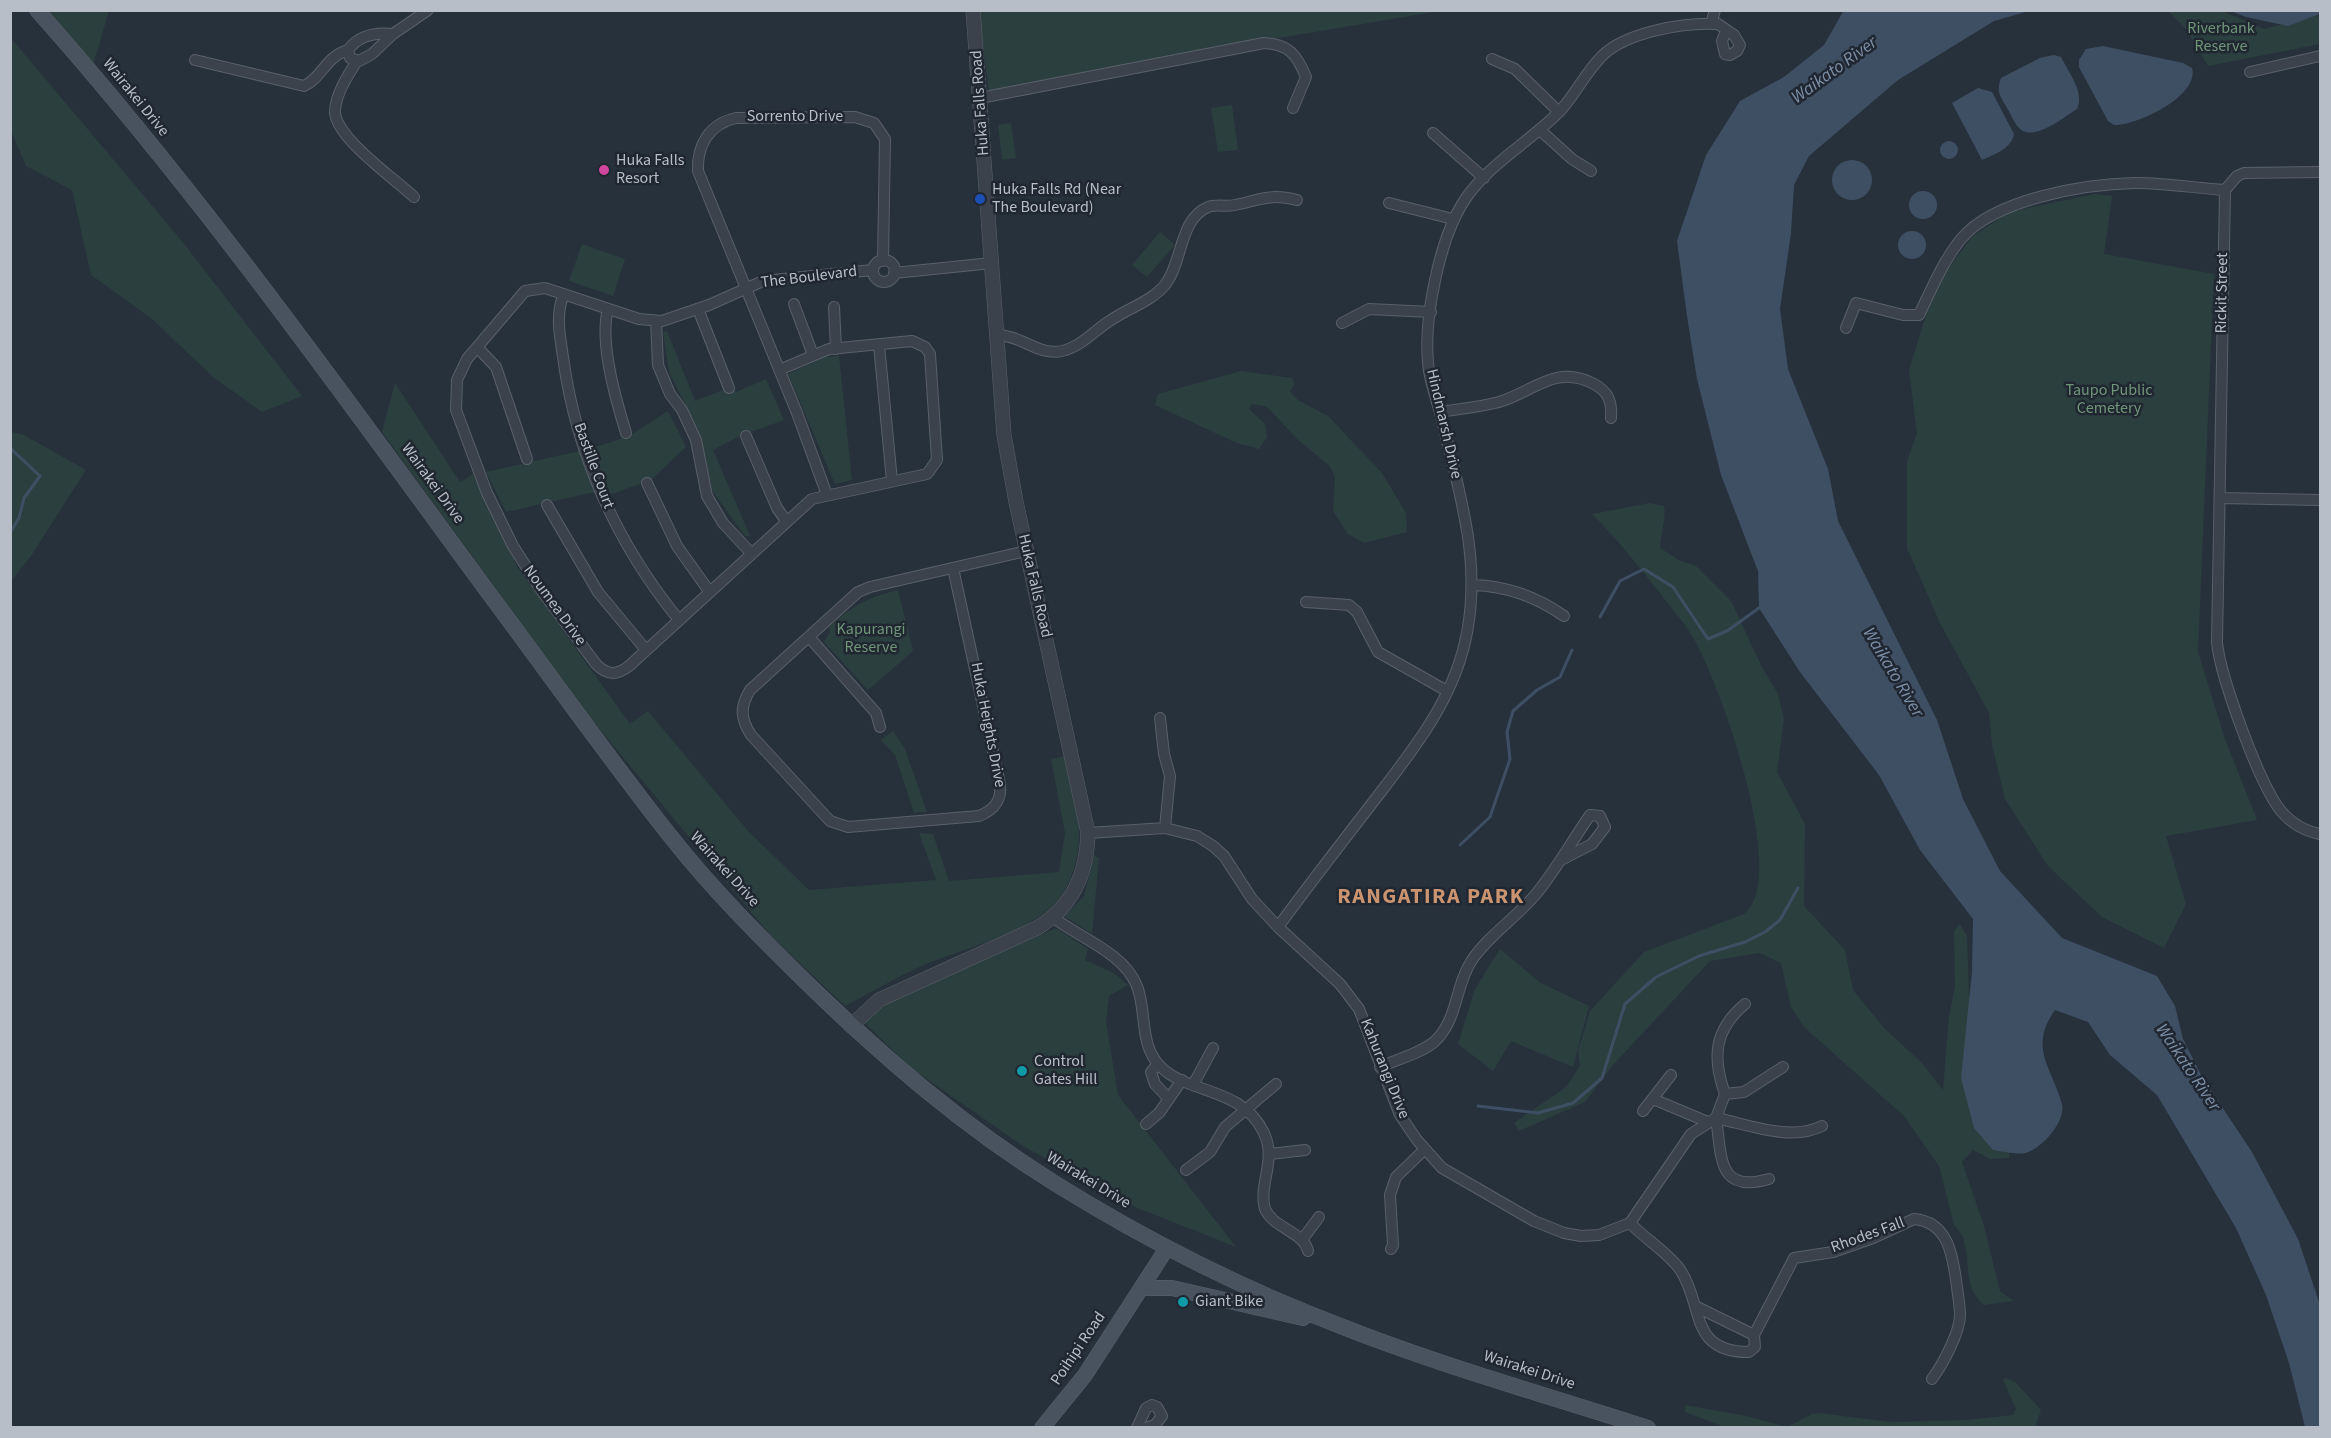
<!DOCTYPE html>
<html>
<head>
<meta charset="utf-8">
<style>
  body { margin:0 }
  #map { position:relative; width:2331px; height:1438px; overflow:hidden; background:#27313c; font-family:"Source Sans 3",sans-serif }
  canvas { display:block }
  .frame { position:absolute; inset:0; border:12px solid #b7bec7; pointer-events:none }
</style>
</head>
<body>
<div id="map">
<canvas width="2331" height="1438"></canvas>
<div class="frame"></div>
</div>
<script>
const c = document.querySelector('canvas').getContext('2d');
c.lineJoin = 'round';
function fillPath(path, color) { c.fillStyle = color; c.fill(path, 'evenodd'); }
function stroke(path, color, width, dash) { c.strokeStyle = color; c.lineWidth = width; c.lineCap = dash ? 'butt' : 'round'; c.setLineDash(dash || []); c.stroke(path); }
function label(font, color, halo, rows, align = 'center') {
  c.font = font + ' "Source Sans 3",sans-serif'; c.lineWidth = 5; c.setLineDash([]); c.textBaseline = 'middle'; c.strokeStyle = halo; c.fillStyle = color; for (const [text, x, y, turn = 0] of rows) {
    c.save(); c.translate(x, y); c.rotate((+turn || 0) * Math.PI / 180); c.textAlign = isNaN(turn) ? turn : align; if (halo) c.strokeText(text, 0, 0); c.fillText(text, 0, 0); c.restore();
  }
}
const green = new Path2D(`
  M37,11H109L90,75Z
  M978,11H1440L1219,48L989,91Z
  M2168,11H2222L2264,29L2320,15V44L2208,66L2186,29Z
  M11,38L181,240L302,396L262,412L213,377L151,318L91,275L72,190L26,166L11,131Z
  M1232,105L1238,150L1218,152L1211,108Z
  M1011,123L1016,158L1002,160L998,125Z
  M2095,194L2112,196L2104,254L2214,274L2198,652L2225,739L2257,820L2166,836L2186,904L2164,948L2102,917L2048,866L2005,799L1992,745L1989,713L1940,623L1907,548V461L1917,433L1909,370L1935,286L1972,237L2009,212Z
  M1160,232L1175,245L1147,277L1132,265Z
  M582,244L625,259L613,296L569,281Z
  M667,331L695,401L733,386L736,392L766,379L784,420L740,436L713,450L750,536H745L713,492L698,430L669,372L663,332Z
  M839,356L852,480L835,484L788,374L825,357Z
  M1241,371L1292,378L1294,384L1290,392L1298,400L1328,416L1382,473L1406,513L1407,532L1364,543L1348,534L1333,511L1335,477L1330,466L1297,439L1271,411L1265,406L1251,404L1249,409L1265,424L1267,437L1259,449L1237,443L1155,405L1158,394Z
  M395,383L460,482L473,474L518,568L630,724L648,711L749,832L809,890L936,880L919,833L933,834L949,881L1059,872L1065,833L1051,759L1066,756C1071,785 1083,821 1078,851C1075,868 1069,888 1057,901C1030,933 965,948 926,964C898,976 872,992 845,1006L771,936L583,709L382,432Z
  M668,411L686,447L651,480L612,494L590,493L506,512L486,472L593,448L629,436Z
  M11,432L24,435L86,470L31,556L11,581Z
  M1650,503L1664,506C1667,516 1660,535 1660,548L1679,560L1696,566L1731,601L1762,667L1778,694L1784,719L1777,772L1805,824L1804,906L1845,950L1853,990L1885,1029L1922,1063L1943,1090L1949,1016L1955,987L1954,931L1960,924L1967,936L1972,1087L2009,1137V1158L1990,1159L1973,1150L1962,1162L1984,1226L2000,1291L2014,1301L1984,1305C1956,1282 1978,1248 1954,1225L1939,1166L1904,1116L1804,1027L1791,1007L1781,963L1760,953L1710,961L1612,1066L1585,1102L1519,1131L1514,1123L1566,1087L1580,1066L1578,1051L1590,1011L1644,952L1744,914C1791,879 1718,677 1691,634C1683,621 1672,609 1663,597C1640,568 1618,540 1592,514Z
  M898,590L913,651L868,690L824,642L830,632L829,627C854,605 866,598 898,590Z
  M893,731L905,749L927,812L914,813L895,755L881,740Z
  M1094,855L1099,858L1092,934L1064,916L1084,896Z
  M1056,928L1088,949L1085,960L1115,974L1128,985L1109,996L1106,1022L1118,1095L1236,1247L1135,1207L1023,1146L911,1068L864,1022L893,999Z
  M1500,949L1541,983L1589,1006L1573,1067L1511,1041L1493,1071L1458,1044L1475,989Z
  M2005,1378L2015,1382L2041,1410L2035,1427H1787L1812,1414L1819,1413L1890,1422L1967,1420L2013,1415L2016,1409L2003,1380Z
  M1685,1405L1746,1416L1787,1427H1725L1685,1412Z`);
const water = new Path2D(`
  M1844,10L2029,11L1994,21L1898,80L1809,156L1794,185L1791,233L1780,309L1788,369L1828,469L1838,521L1937,720L1963,799L2000,871L2062,938L2157,976L2175,1006L2183,1039L2202,1077L2252,1152L2298,1239L2320,1305V1427H2305L2289,1363L2266,1295L2236,1228L2157,1095L2110,1055L2088,1022L2055,1010C2028,1048 2052,1067 2062,1104C2066,1121 2042,1149 2025,1153C2017,1155 2002,1151 1993,1150L1974,1128L1961,1078L1972,972L1973,919L1920,850L1879,775L1800,672L1759,608L1758,571L1721,475L1697,379L1687,316L1677,241L1706,155L1740,101L1784,77L1824,45Z
  M2320,10V14L2288,26L2246,17L2231,11Z
  M2103,46L2183,63L2192,68C2200,96 2136,126 2114,125L2108,121L2079,67V60L2086,49Z
  M2054,55L2061,57C2069,73 2085,93 2077,109C2064,117 2033,143 2019,128C2014,123 2011,114 2007,108C2000,96 1996,91 2001,78L2040,58Z
  M1978,88L1992,92L2014,134C2011,149 1995,154 1982,160L1952,103Z
  M1940 150a9 9 0 1 1 18 0a9 9 0 1 1-18 0Z
  M1832 180a20 20 0 1 1 40 0a20 20 0 1 1-40 0Z
  M1909 205a14 14 0 1 1 28 0a14 14 0 1 1-28 0Z
  M1898 245a14 14 0 1 1 28 0a14 14 0 1 1-28 0Z`);
const stream = new Path2D(`
  M10,448L40,476L24,498L19,518L10,533
  M1600,617L1620,581L1644,569L1673,587L1708,639L1727,631L1759,608
  M1460,845L1490,817L1510,759L1507,732L1513,711L1537,690L1560,677L1572,650
  M1478,1106L1538,1113L1573,1103L1602,1078L1625,1004L1656,977L1699,956L1745,942L1765,932L1780,920L1798,888`);
const minor = new Path2D(`
  M1711,24L1715,10
  M393,34C375,32 359,35 348,50L350,58L359,61L372,54L393,34L428,10
  M1492,59L1515,69L1559,112
  M195,60L304,86C322,78 325,57 348,50
  M357,61C348,75 335,95 335,112C336,138 395,179 414,197
  M2250,72L2320,56
  M980,98L1264,43C1289,44 1297,55 1306,77L1293,108
  M1541,131L1572,159L1591,171
  M1433,133L1484,178
  M2320,172L2244,173L2237,176L2225,190L2217,643C2221,678 2259,784 2281,811C2291,823 2305,831 2320,834
  M1389,203L1453,219
  M873 271a11 11 0 1 1 22 0a11 11 0 1 1-22 0Z
  M894,273L992,263
  M564,294C555,314 560,336 563,357C576,454 617,544 679,620
  M794,304L813,355
  M834,307L836,349
  M608,309C599,342 616,400 626,433
  M698,309L729,388
  M656,321L658,365L670,394L682,410L696,440L707,496L723,523L751,553
  M1342,323L1369,309L1431,312
  M1846,328L1856,303L1903,315H1919C1931,290 1943,261 1961,239C1994,199 2085,184 2135,183C2165,183 2195,188 2225,190
  M997,335C1021,335 1038,356 1062,351C1080,347 1093,332 1108,322C1126,309 1151,302 1165,285C1183,262 1179,219 1208,207C1216,204 1226,207 1235,205C1260,200 1270,193 1297,200
  M879,345L892,481
  M477,347L496,367L527,459
  M779,370L829,349L912,341L925,347L930,354L937,460L927,474L812,499L629,666C616,676 607,675 596,664L541,590L513,546L487,493L456,410L457,380L467,359L525,291L545,288L639,319L662,321L709,305L763,281L873,270
  M1440,412C1459,409 1480,407 1499,402C1535,391 1555,364 1594,384C1609,392 1612,402 1611,418
  M746,436L777,508L786,521
  M647,483L677,546L709,591
  M827,495L797,413L698,171C697,145 709,124 736,118L855,117L874,123L885,139L883,261
  M2221,498L2320,500
  M547,505L598,592L646,650
  M953,568L1000,784C1002,801 994,810 979,816L848,827L830,821L751,735C740,718 740,707 750,690L858,592L870,587L1026,551
  M1473,585C1507,586 1537,597 1564,616
  M1306,602L1349,605L1357,612L1378,652L1447,691
  M809,637L876,713L880,727
  M1160,718L1164,754L1170,776L1165,828
  M1088,833L1165,828L1197,836L1213,846L1224,856L1252,899L1278,927L1340,984L1359,1009L1400,1115L1417,1140L1442,1168L1534,1221L1564,1233L1581,1236L1599,1235L1630,1223L1691,1134L1716,1118L1725,1094
  M1054,918C1080,938 1124,953 1137,986C1147,1012 1139,1043 1159,1065C1186,1095 1241,1085 1264,1133C1277,1161 1258,1184 1265,1209C1273,1228 1304,1232 1308,1251
  M1278,927C1308,886 1339,846 1370,806C1408,756 1451,705 1465,642C1483,565 1460,495 1442,420C1438,404 1432,388 1429,371C1422,324 1439,237 1466,198C1489,164 1532,140 1561,110C1576,93 1586,72 1602,56C1626,32 1685,22 1718,24L1734,35L1740,45L1737,51L1730,55L1725,54L1722,41L1726,31
  M1158,1064L1151,1072L1155,1084L1169,1099
  M1380,1067C1398,1059 1419,1054 1434,1042C1458,1021 1455,985 1472,960C1489,935 1516,918 1536,894C1556,870 1572,841 1590,815L1600,816L1605,827L1592,844L1561,860
  M1194,1083L1213,1048
  M1725,1094C1712,1057 1714,1030 1745,1004
  M1725,1094L1744,1092L1783,1067
  M1653,1099L1708,1122
  M1643,1111L1671,1075
  M1716,1118C1747,1124 1790,1142 1822,1126
  M1716,1118C1722,1157 1717,1194 1769,1179
  M1146,1124L1159,1113L1182,1080
  M1270,1154L1305,1150
  M1186,1170L1210,1152L1225,1127L1276,1084
  M1630,1223C1645,1239 1670,1254 1681,1271C1704,1307 1689,1352 1749,1352L1755,1347L1754,1335L1697,1307
  M1302,1240L1319,1217
  M1391,1249L1393,1245L1390,1195L1396,1177L1425,1149
  M1754,1335L1794,1258L1833,1252L1873,1238L1914,1219C1950,1222 1953,1259 1957,1287C1958,1296 1960,1306 1960,1315C1960,1332 1943,1364 1932,1379
  M1137,1428L1146,1408L1152,1405L1157,1407L1162,1416L1155,1425L1146,1428`);
const tertiary = new Path2D(`
  M851,1026L879,1000L1037,928C1073,906 1087,874 1088,833L1016,502L1004,435L973,10`);
const secondary = new Path2D(`
  M37,10C199,192 341,392 485,588C547,671 607,756 671,837C712,889 759,936 806,982C883,1057 964,1127 1056,1184C1146,1240 1243,1289 1343,1327C1442,1366 1546,1395 1648,1428
  M1142,1288H1172L1303,1318
  M1042,1428L1085,1375L1167,1248`);
const markers = [
  [604,170,6,"#d1479c"],
  [980,199,6,"#1a4fb4"],
  [1022,1071,6,"#0f9aa8"],
  [1183,1302,6,"#0f9aa8"]
];
const parkNames = [
  ["Riverbank",2221,29],
  ["Reserve",2221,47],
  ["Taupo Public",2109,391],
  ["Cemetery",2109,409],
  ["Kapurangi",871,630],
  ["Reserve",871,648]
];
const streetNames = [
  ["Wairakei Drive",135,98,51],
  ["Huka Falls Road",981,103,-94],
  ["Sorrento Drive",795,117],
  ["The Boulevard",809,278,-7],
  ["Rickit Street",2223,293,-89],
  ["Hindmarsh Drive",1443,424,77],
  ["Bastille Court",593,466,70],
  ["Wairakei Drive",432,484,54],
  ["Huka Falls Road",1034,586,77],
  ["Noumea Drive",554,606,54],
  ["Huka Heights Drive",987,725,79],
  ["Wairakei Drive",724,870,48],
  ["Kahurangi Drive",1384,1069,68],
  ["Wairakei Drive",1088,1181,31],
  ["Rhodes Fall",1868,1236,-20],
  ["Poihipi Road",1079,1349,-56],
  ["Wairakei Drive",1529,1371,18]
];
const poiNames = [
  ["Huka Falls",616,161],
  ["Resort",616,179],
  ["Huka Falls Rd (Near",992,190],
  ["The Boulevard)",992,208],
  ["Control",1034,1062],
  ["Gates Hill",1034,1080],
  ["Giant Bike",1195,1302]
];
const waterNames = [
  ["Waikato River",1835,71,-36],
  ["Waikato River",1892,673,59],
  ["Waikato River",2187,1068,56]
];
const districtNames = [
  ["RANGATIRA PARK",1431,898]
];
fillPath(green, '#2c3f3f');
fillPath(water, '#3f4f63');
stroke(stream, '#3f4f63', 3);
stroke(minor, '#59606a', 12);
stroke(tertiary, '#59606a', 15);
stroke(secondary, '#59606a', 16);
stroke(minor, '#3b424c', 10);
stroke(tertiary, '#3b424c', 14);
stroke(secondary, '#49525f', 15);
for (const [x, y, r, color] of markers) { const dot = new Path2D(); dot.arc(x, y, r, 0, 2 * Math.PI); c.fillStyle = color; c.fill(dot); stroke(dot, '#202731', 2); }
label('16px', '#709678', '#202731', parkNames);
label('16px', '#b7bec7', '#202731', streetNames);
label('16px', '#b7bec7', '#202731', poiNames, 'left');
label('italic 18px', '#7b8fa7', '#202731', waterNames);
c.letterSpacing = '1.5px';
label('bold 22px', '#ca9470', '#202731', districtNames);
c.letterSpacing = '0px';
</script>
</body>
</html>
